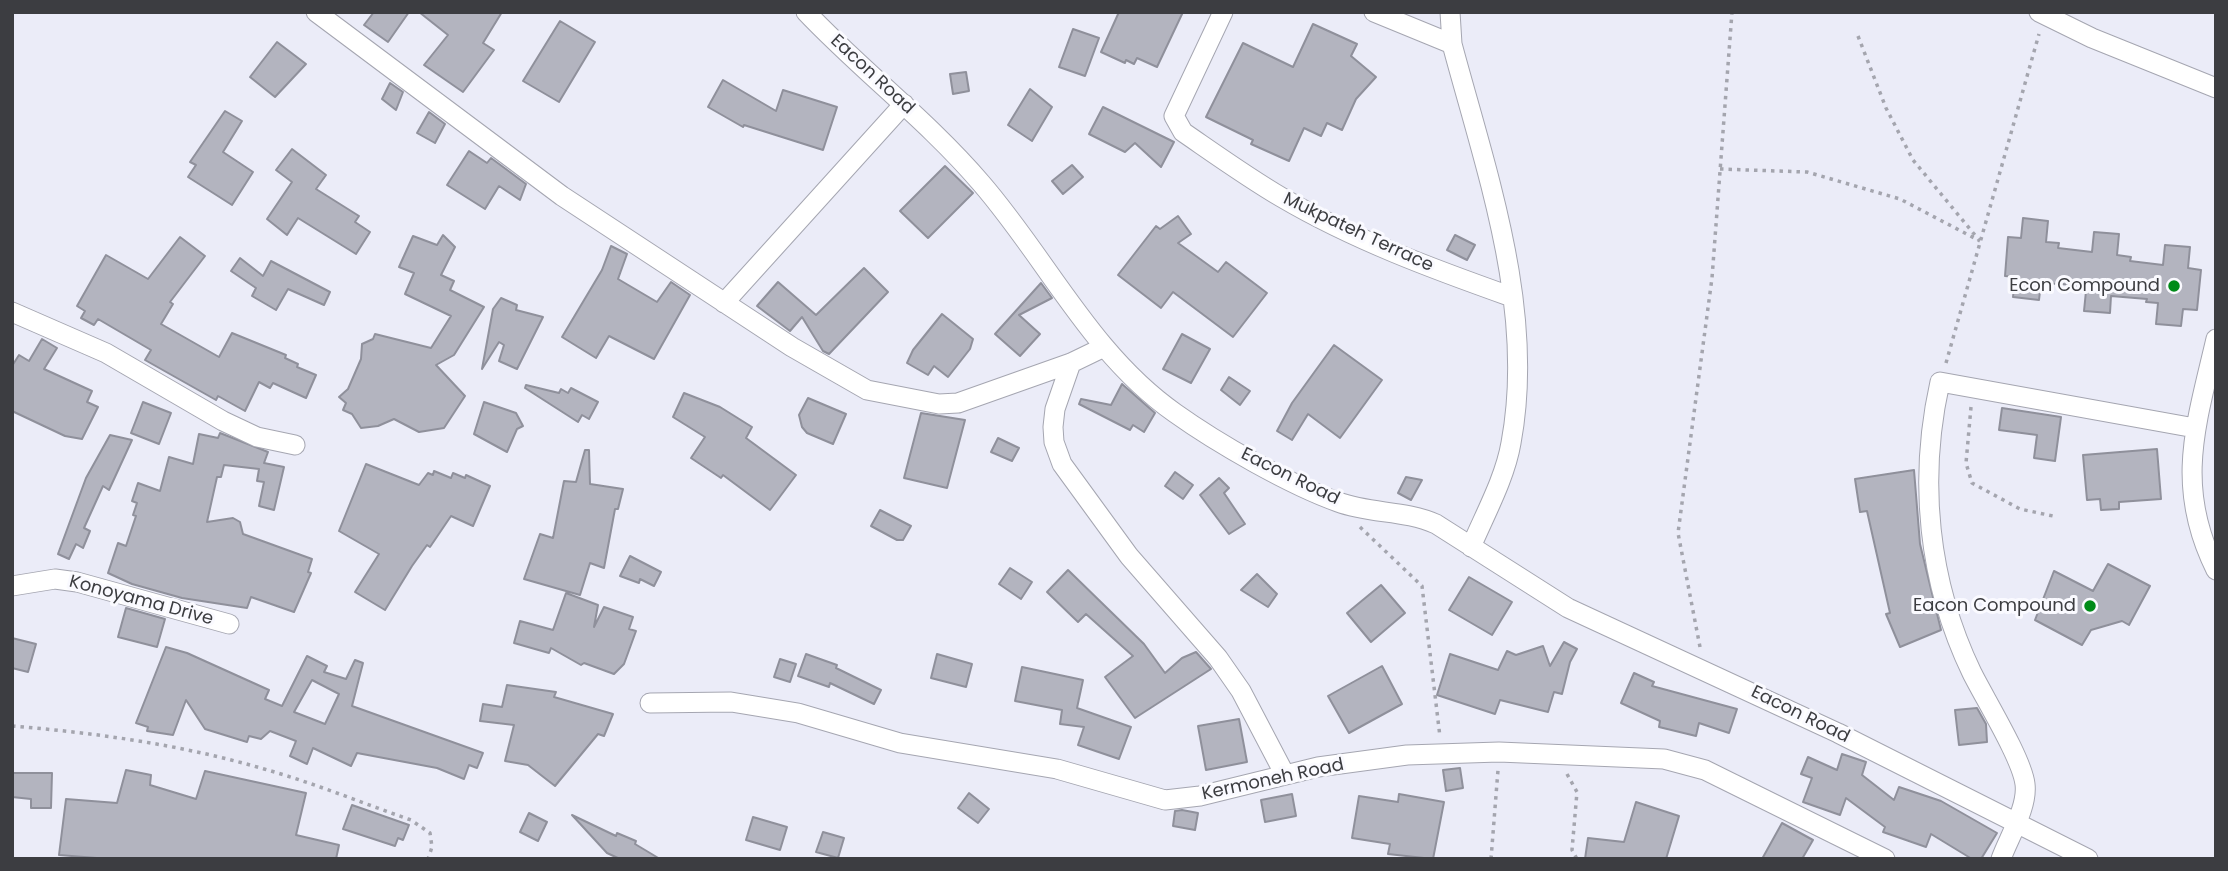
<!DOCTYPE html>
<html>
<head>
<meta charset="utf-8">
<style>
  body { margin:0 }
  #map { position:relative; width:2228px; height:871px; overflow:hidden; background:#ebecf8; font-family:Poppins,sans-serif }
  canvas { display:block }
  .frame { position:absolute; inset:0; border:14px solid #3c3d41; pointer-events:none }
</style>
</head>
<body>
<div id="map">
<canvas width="2228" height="871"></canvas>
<div class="frame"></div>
</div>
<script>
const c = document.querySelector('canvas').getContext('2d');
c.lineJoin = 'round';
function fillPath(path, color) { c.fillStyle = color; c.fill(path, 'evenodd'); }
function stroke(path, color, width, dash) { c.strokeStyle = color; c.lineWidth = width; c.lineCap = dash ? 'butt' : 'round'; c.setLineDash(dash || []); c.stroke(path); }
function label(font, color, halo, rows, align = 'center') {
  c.font = font + ' Poppins,sans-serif'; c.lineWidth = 6; c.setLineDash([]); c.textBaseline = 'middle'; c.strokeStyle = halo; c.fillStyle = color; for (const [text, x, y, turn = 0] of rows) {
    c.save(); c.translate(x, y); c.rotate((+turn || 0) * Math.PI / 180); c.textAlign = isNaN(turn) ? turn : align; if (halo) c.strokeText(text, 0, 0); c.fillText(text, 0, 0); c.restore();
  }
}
const building = new Path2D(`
  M374,12H409L388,42L364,25Z
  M419,12H502L483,43L494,50L463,92L424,65L448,35Z
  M1119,12H1183L1157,67L1137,58L1134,64L1126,60L1125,63L1101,52Z
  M560,21L595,42L559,102L523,81Z
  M1313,24L1357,44L1351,56L1376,77L1356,99L1342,130L1327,123L1321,136L1304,128L1289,161L1251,144L1253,140L1206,117L1243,43L1293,67Z
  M1073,29L1099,38L1085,76L1059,67Z
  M277,42L306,64L275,97L250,77Z
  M966,72L969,91L953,94L950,74Z
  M723,80L776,111L783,90L837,107L823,150L744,125L743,127L708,107Z
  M390,83L403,92L396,110L382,99Z
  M1030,89L1052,107L1032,141L1008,125Z
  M1103,107L1174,142L1161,167L1135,143L1125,152L1089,134Z
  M225,111L242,121L223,152L253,172L232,205L188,177L196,165L190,162Z
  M429,112L445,124L435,143L417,133Z
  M292,149L326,175L316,189L359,216L355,222L370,232L356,254L298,218L287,235L267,219L292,182L276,170Z
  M469,151L487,163L491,158L526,184L520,200L499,186L485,209L447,185Z
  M1072,165L1083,177L1063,194L1052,181Z
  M945,166L973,193L928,238L900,211Z
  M1178,216L1191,234L1178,243L1218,272L1226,262L1267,293L1233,337L1173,292L1161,308L1118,275L1156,226L1160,229Z
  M2023,218L2048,221L2046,242L2059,243L2058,248L2092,252L2094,232L2119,234L2117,255L2131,257L2130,261L2163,265L2165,245L2190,247L2188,268L2201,270L2197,310L2183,309L2181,326L2156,324L2158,303L2146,302L2147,299L2111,296L2110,313L2084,311L2086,291L2075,290L2076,285L2041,283L2039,300L2013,297L2015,277L2005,276L2008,237L2021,238Z
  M443,235L455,247L441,275L454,281L450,290L484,307L454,355L436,365L465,396L444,428L419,432L394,419L378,426L361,428L352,414L343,410L346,403L339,397L348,389L361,359L362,344L373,339L375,334L431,348L451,316L405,294L414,273L399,267L413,236L437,245Z
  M1455,235L1475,245L1467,260L1447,250Z
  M180,237L205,256L170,302L173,304L161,324L219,357L232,333L286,355L285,358L298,364L297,367L316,375L306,398L273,383L270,388L259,382L245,411L218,396L216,400L145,360L151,350L98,319L94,325L81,318L85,311L77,306L106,255L148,279Z
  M611,246L627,254L618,279L657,302L671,282L690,295L654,359L609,336L596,358L562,337L602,270Z
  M240,258L263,276L271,261L330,292L324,305L288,289L276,310L252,296L256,288L231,271Z
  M864,268L888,292L829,354L823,351L802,317L790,331L757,306L778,282L816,315Z
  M1041,283L1052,298L1019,315L1040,334L1020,356L995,334Z
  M501,298L517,305L516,310L543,317L517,369L499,361L504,345L499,342L482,369L493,309Z
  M942,314L973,339L970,349L948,377L934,366L928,375L907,363L913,350Z
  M1182,334L1210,349L1191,383L1163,369Z
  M42,339L57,348L44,369L92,391L87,402L98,407L82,439L65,436L12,411V366L19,355L29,361Z
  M1334,345L1382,380L1340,438L1308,414L1292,440L1277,431L1292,403Z
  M1229,377L1250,391L1240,405L1221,390Z
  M1122,384L1155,413L1144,432L1133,425L1130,430L1079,404L1081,399L1111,405Z
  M526,385L559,393L561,389L568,393L571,388L598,402L589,419L582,415L578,422L525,388Z
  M684,393L720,407L752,427L746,438L796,475L770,510L723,475L721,478L691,458L705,437L673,417Z
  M808,398L846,414L833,444L807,433L802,427L799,415Z
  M143,402L171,413L159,444L131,433Z
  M484,402L516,413L523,426L517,429L507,452L474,434Z
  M2002,408L2061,417L2055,461L2034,458L2037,435L1999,430Z
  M921,413L965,420L947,488L904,478Z
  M220,433L268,452L264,463L284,467L274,510L259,506L264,482L257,481L259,469L224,465L221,477H217L207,522L233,518L240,522L243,534L312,559L308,572L311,573L294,612L251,597L247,608L182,598L132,584L108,573L118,543L126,546L136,516L133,515L137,503L132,501L138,483L160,491L169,457L193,464L199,434L218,438Z
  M110,435L132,440L109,490L103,486L84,528L90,531L83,548L76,544L69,559L58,554L86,478Z
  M998,438L1019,448L1012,461L991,452Z
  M2157,449L2161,499L2119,502V509L2101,510L2100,499L2087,500L2083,455Z
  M585,450H589L590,484L623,489L618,509H615L604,568L590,563L580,595L524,579L540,534L553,538L564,481L576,482Z
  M366,464L419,485L428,473L433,475L434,471L451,478L453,473L465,478L466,475L490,486L473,526L451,516L430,547L427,545L412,566L385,610L355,592L379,554L339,531Z
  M1914,470L1920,544L1941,630L1900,647L1886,614L1890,613L1867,511L1860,512L1855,479Z
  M1175,472L1193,485L1183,499L1165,486Z
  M1406,477L1422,480L1411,500L1398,493Z
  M1219,478L1229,488L1224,493L1245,524L1229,534L1200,495Z
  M880,510L911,526L903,540H897L871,526Z
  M630,556L661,572L654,586L640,579L639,583L620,576Z
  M2108,564L2150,586L2129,625L2122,621L2091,630L2082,645L2035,620L2054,571L2093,591Z
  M1010,568L1032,582L1021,599L999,584Z
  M1068,570L1144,644L1165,673L1182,658L1196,652L1211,669L1135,718L1105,677L1133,656L1086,614L1078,622L1047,592Z
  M1257,574L1277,594L1268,607L1241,590Z
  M1469,577L1512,602L1492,635L1449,610Z
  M1381,585L1405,613L1371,642L1347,613Z
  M566,593L598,605L594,627L604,607L633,617L629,629L636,631L624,664L614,674L584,663L581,665L551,648L549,653L514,643L520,621L553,630Z
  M126,608L165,619L157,647L118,637Z
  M12,638L36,644L28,672L12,668Z
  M1564,642L1577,649L1570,662L1562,694L1554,692L1548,712L1500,700L1495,714L1437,695L1450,654L1498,670L1507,651L1516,655L1543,646L1550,666Z
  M166,647L187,653L269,690L265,699L282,706L307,656L327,666L324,672L346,679L355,660L363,663L352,706L483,753L477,768L469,765L464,779L437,768L357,753L351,766L313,748L307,764L290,756L296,741L270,731L261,739L249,736L247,742L205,729L186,700L173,735L147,731L148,727L136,723ZM312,680L339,694L325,724L294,712Z
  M806,654L837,665L836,668L881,690L874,704L830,683L829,687L798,676Z
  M937,654L972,664L966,687L931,678Z
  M780,659L796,664L790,682L774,677Z
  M1382,666L1402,704L1349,733L1328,696Z
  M1022,667L1083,680L1077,708L1131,727L1119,759L1078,745L1084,727L1060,724L1062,710L1015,701Z
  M1634,673L1654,682L1652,686L1737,709L1729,733L1699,723L1696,736L1659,727L1660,721L1621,703Z
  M507,685L556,692L554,697L613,714L604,736L598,734L555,786L528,765L505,761L514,725L480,721L483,704L502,707Z
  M1977,708L1986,724L1987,742L1959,745L1955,710Z
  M1239,719L1247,762L1206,770L1198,726Z
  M1842,754L1866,762L1862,775L1894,800L1899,787L1941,801L1997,833L1981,859H1972L1931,834L1926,847L1883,832L1885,827L1846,798L1840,815L1803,802L1812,778L1801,774L1808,757L1837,770Z
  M1460,768L1463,788L1446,791L1443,770Z
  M126,770L151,775L150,785L196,799L205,771L306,793L296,835L339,845L336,859H109L59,855L66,799L117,803Z
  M12,773H52L51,808H31V799L12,797Z
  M969,793L989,809L978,823L958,808Z
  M1292,794L1296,816L1265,822L1261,800Z
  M1399,794L1444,802L1433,859L1388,854L1390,844L1352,838L1359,796L1398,802Z
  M1636,802L1679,816L1666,859H1585L1588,838L1624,842Z
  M352,805L409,825L403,840L398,838L395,846L343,829Z
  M1182,810L1198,813L1195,830L1173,826L1175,811Z
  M529,813L547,822L538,841L520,832Z
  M572,815L616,836L617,833L636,841L635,844L660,859H620L607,853Z
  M753,817L787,827L780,850L746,840Z
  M1782,823L1813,840L1802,859H1762Z
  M823,832L844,838L838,858L816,852Z`);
const path = new Path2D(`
  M1858,36L1886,108L1913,160L1979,240
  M1720,169L1807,172L1900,199L1980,241
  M1946,363L2039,34
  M1971,407L1966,463L1972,483L2020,509L2053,516
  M1360,527L1422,586L1440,737
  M1700,647L1678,533L1712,278L1732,12
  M12,726C97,733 183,745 264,769C314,783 362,803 411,820L430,833L432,847L428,859
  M1567,774L1577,792L1572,850L1577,859
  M1491,859L1498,770`);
const minor = new Path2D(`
  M316,12L562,196L792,347L867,390L939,404L958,403L1071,363L1102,348
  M806,12C862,71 928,121 981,183C1047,259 1091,354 1175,413C1217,443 1290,485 1338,502C1370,514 1405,510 1436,524L1568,608L1838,733L2088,859
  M1223,12L1174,116L1183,132C1215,154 1247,177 1281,197C1354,240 1433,269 1512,297
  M1374,12L1452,44
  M1450,12L1452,44C1486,171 1536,310 1511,443C1505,478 1485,514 1471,547
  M2039,12L2092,38L2216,88
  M724,303L904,104
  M12,312L106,353L223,421L257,437L295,445
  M2216,339C2196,425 2174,486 2216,570
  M1071,363L1055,409L1053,427L1054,442L1062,464L1129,556L1218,658L1241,691L1284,773
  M12,586L55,579L77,582L229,624
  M650,703L731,702L798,713L900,743L1057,769L1165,800L1200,796L1318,767L1407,755L1499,752L1664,759L1705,770L1885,859
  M2001,859C2009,837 2028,807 2025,784C2022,759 1985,699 1972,673C1928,582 1918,480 1940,382L2195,428`);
const markers = [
  [2174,286,7,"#008b18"],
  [2090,606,7,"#008b18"]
];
const streetNames = [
  ["Eacon Road",872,75,43],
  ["Mukpateh Terrace",1358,233,25],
  ["Eacon Road",1290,477,26],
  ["Konoyama Drive",141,601,15],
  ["Eacon Road",1800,715,26],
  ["Kermoneh Road",1273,780,-12]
];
const poiNames = [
  ["Econ Compound",2160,286],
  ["Eacon Compound",2076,606]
];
fillPath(building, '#b3b4bf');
stroke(building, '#8f909b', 2);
stroke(minor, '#a5a6b1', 21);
stroke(path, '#a4a5ae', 3.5, [3.5, 5]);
stroke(minor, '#fff', 19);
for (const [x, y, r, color] of markers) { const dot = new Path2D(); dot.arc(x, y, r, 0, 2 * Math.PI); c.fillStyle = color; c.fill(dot); stroke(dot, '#fafaff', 2.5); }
label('18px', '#3c3d41', '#fafaff', streetNames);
label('18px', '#3c3d41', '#fafaff', poiNames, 'right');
</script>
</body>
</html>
